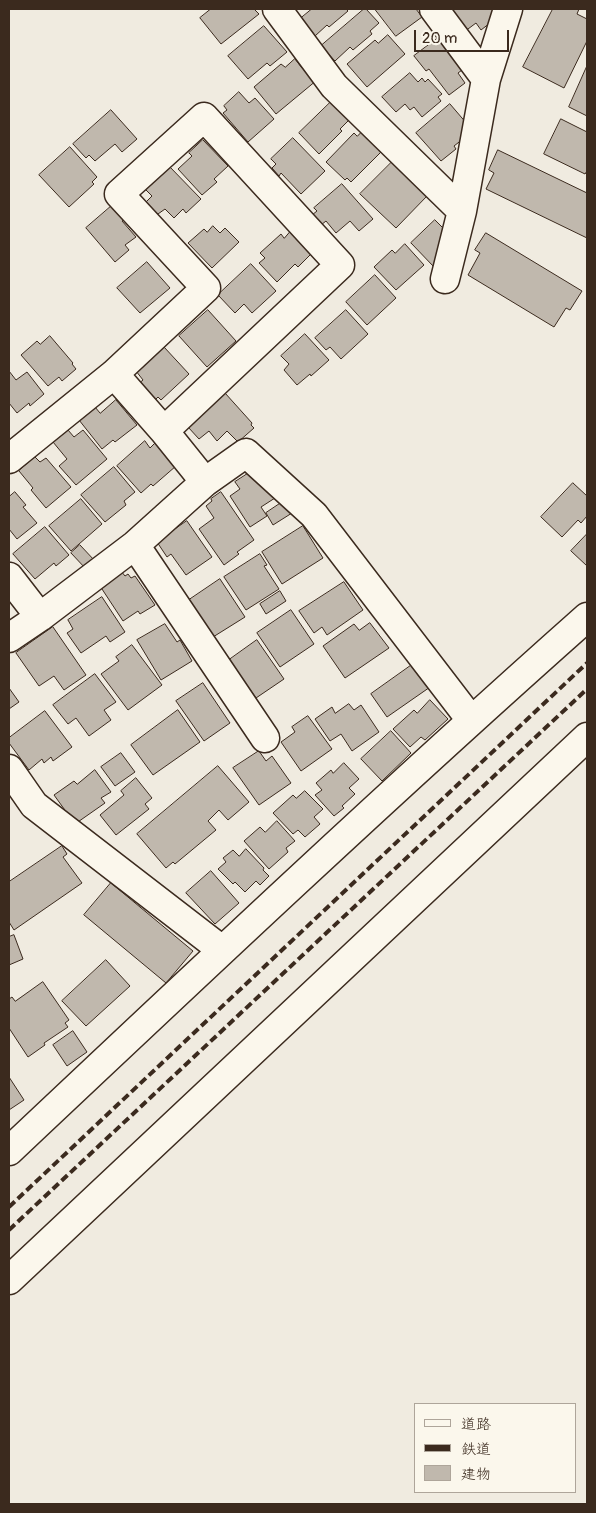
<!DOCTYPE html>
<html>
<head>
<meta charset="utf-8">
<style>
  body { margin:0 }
  #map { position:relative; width:596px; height:1513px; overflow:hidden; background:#f0ebe0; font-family:Pangolin,"Klee One",sans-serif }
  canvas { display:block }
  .frame { position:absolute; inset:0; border:10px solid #3b2a1e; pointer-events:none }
  .legend { position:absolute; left:414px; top:1403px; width:162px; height:90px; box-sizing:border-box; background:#fbf7ec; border:1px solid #aea59a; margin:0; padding:6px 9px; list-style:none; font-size:15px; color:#3b2a1e }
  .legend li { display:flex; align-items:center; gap:10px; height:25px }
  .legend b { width:25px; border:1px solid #aea59a }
  .scale { position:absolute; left:414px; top:30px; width:95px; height:22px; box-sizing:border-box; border:2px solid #3b2a1e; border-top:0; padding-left:6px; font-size:15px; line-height:18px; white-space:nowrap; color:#3b2a1e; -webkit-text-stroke:4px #fbf7ec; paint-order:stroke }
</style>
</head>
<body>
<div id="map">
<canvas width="596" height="1513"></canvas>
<div class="frame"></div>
<ul class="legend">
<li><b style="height:6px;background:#fbf7ec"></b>道路</li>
<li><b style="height:6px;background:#3b2a1e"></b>鉄道</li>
<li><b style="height:14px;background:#c0b8ad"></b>建物</li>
</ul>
<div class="scale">20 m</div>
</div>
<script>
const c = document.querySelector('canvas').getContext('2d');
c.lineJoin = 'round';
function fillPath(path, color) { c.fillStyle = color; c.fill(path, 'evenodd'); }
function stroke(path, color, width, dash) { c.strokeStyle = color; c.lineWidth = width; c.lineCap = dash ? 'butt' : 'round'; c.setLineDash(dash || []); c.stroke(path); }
const building = new Path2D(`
  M211,9H254L259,14L221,44L200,18Z
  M312,9H346L348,11L329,27L327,25L315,36L300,19Z
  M364,9H366L379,23L370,31L372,34L353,50L350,47L335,61L321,46Z
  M375,9H416L422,17L396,36Z
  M448,9H494L499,16L481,30L476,23L464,32Z
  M553,9H579L577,14L587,19V41L564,88L523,67Z
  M264,26L287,52L270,66L267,63L248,79L228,56Z
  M388,35L405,54L367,87L347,64L375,40L378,43Z
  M438,38L462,70L458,73L465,83L449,95L429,69L426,71L414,56Z
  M295,59L302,68L305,65L317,80L276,114L254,87L281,64L285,67Z
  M587,66V116L569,107Z
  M410,73L418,82L422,78L425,82L428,79L442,94L438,97L441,101L422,117L414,107L410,110L405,104L396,112L382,97Z
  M239,92L249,103L255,98L274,119L248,142L223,113L227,110L224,106Z
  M335,98L353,116L340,129L342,131L319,154L299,133Z
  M450,104L468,125L463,130L468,135L454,146L456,149L441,161L416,133Z
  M111,110L137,139L122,152L115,144L95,161L89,155L86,158L73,144Z
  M561,119L587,132V171L585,174L544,154Z
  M363,131L382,151L351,182L347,178L345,180L326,162L354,133L357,136Z
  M293,138L325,171L301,194L281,173L279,176L272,168L276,164L271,159Z
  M203,140L228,166L214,179L217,182L202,195L178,169L192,156L189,153Z
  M70,147L97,177L92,182L94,184L69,207L39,175Z
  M498,150L587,193V238L486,189L494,173L489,170Z
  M393,161L428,195L396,228L360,194Z
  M168,165L201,199L186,213L183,209L174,218L165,209L158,214L146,202L152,196L144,188Z
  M342,184L373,219L359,231L350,221L336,233L326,221L321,225L312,215L317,211L314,208Z
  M115,203L127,218L122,221L136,237L125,245L129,250L115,262L86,228Z
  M435,220L443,228L438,263L434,267L411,243Z
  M213,226L220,233L225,228L239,242L212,268L188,243L204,229L207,232Z
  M291,231L312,253L298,267L295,264L277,282L259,263L265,258L260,253L281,234L284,238Z
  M486,233L582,291L570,310L566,308L554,327L468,275L480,253L475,250Z
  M405,244L424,265L396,290L374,267L392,250L395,253Z
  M147,262L170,288L140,313L117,288Z
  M251,264L276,291L252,313L244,304L235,313L218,295Z
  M375,275L396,298L367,325L346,302Z
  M208,310L236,341L207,367L179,336Z
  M346,310L368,334L341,359L330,347L326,350L315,338Z
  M305,334L329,360L311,376L310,374L297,385L284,370L289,364L281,356Z
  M50,336L73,363L72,364L76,369L62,381L59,377L48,386L21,355L37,341L40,344Z
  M164,347L189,374L161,400L158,397L153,402L137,385L143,380L136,371Z
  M9,371L16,380L27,372L44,394L30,406L29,403L17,413L9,403Z
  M225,393L252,423L251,425L254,428L238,442L227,431L217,441L209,431L199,439L188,427Z
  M116,400L137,425L115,442L113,440L102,449L79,420L95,407L100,413Z
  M68,430L74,437L83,430L107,459L76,485L59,466L67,459L53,442Z
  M145,441L150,448L155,443L176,466L153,486L151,484L141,493L117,466Z
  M35,457L40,462L46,458L71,487L46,508L31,490L33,488L19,471Z
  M114,467L135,492L124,501L126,505L105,522L81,495Z
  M252,471L275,498L261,507L267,516L250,527L230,496L240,489L235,482Z
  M573,483L587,496V516L581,523L578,520L562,537L541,517Z
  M15,492L26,505L23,507L37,523L17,539L9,529V497Z
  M221,492L254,540L237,552L239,554L224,565L199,529L214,518L206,506L212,501L211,499Z
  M81,499L102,524L71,551L49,526Z
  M284,501L292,513L273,525L266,513Z
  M187,521L212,557L186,575L171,554L167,557L157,542Z
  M303,526L323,558L282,584L262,552Z
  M45,527L69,555L56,566L54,563L35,579L13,554Z
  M587,534V566L571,551Z
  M80,545L95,561L86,569L71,553Z
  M260,554L267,565L264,566L279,589L246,610L224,577Z
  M121,571L125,576L128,574L131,578L135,576L155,605L140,614L138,611L123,621L100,586Z
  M220,579L245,617L213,637L189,600Z
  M344,582L363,610L327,635L322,627L314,633L299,611Z
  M280,591L286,601L266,614L260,604Z
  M102,597L125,632L110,642L106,636L81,653L67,633L73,629L68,620Z
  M291,610L314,644L280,667L257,633Z
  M370,623L389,648L345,678L323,646L354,624L359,630Z
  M165,624L177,642L180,640L192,661L161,680L137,640Z
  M53,627L86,675L64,690L54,676L39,686L16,653Z
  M257,640L284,679L256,698L229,660Z
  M132,645L162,685L128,710L101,674L119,661L116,657Z
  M416,662L433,685L387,717L371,694Z
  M95,674L116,702L104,710L111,720L89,736L76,718L68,724L53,705Z
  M203,683L230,723L204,741L176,701Z
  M9,688L19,702L9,709Z
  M430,700L448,719L425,740L421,737L410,747L393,729L414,710L417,713Z
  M349,704L354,710L361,705L379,732L352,751L341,734L330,741L315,719L332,707L335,713Z
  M178,710L200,742L153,775L131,745Z
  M45,711L72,747L53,761L51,757L44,763L42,759L29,770L9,743V738Z
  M308,716L332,749L301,771L281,742L295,732L292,727Z
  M391,731L411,753L382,781L361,759Z
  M259,751L266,761L272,756L291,783L259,805L233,768Z
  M121,753L135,772L115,786L101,767Z
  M344,763L359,779L349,788L355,794L342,806L344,808L334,816L315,795L322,790L316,783L331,770L333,773Z
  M218,766L249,802L228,820L219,810L208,821L216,830L175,864L173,862L166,868L137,834Z
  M95,770L111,792L101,798L105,803L75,824L54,795L74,781L77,784Z
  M136,778L152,798L145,804L149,809L116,835L100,815L124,795L121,791Z
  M305,791L323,809L314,817L320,824L305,837L298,830L293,834L273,813L293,795L296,798Z
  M277,821L295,841L286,848L288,852L269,869L244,841L260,827L265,832Z
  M62,846L67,854L63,857L82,883L14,930L9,922V882Z
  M246,849L264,868L263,870L269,876L260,885L256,881L245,892L235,882L233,884L218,869L226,862L223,858L233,850L239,856Z
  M211,871L239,903L215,924L186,893Z
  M111,883L193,951L166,983L84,915Z
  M14,935L23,959L9,965V937Z
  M106,960L130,986L86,1026L62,1001Z
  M43,982L69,1020L65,1023L68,1027L44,1043L45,1045L28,1057L9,1028V999L12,997L15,1001Z
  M73,1031L87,1052L67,1066L53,1045Z
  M9,1077L24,1100L9,1110Z`);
const minor = new Path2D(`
  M277,9L334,86L462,211
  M434,9L486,79
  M445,279L462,211L486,79L508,9
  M114,374L164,431
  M9,459L114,374L206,288L119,194L204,117L340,265L164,431L205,482
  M135,545L265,738
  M9,577L40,617
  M9,638L40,617L135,545L205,482L246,453L314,515L471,720
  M9,769L34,805L222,950
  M9,1151C200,971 391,791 587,617
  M9,1280L587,737`);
const rail = new Path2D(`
  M9,1207L587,663
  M9,1230L587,689`);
fillPath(building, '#c0b8ad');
stroke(building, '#3b2a1e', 1);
stroke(minor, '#3b2a1e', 31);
stroke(minor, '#fbf7ec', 28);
stroke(rail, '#3b2a1e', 4, [8, 4]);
</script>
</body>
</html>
